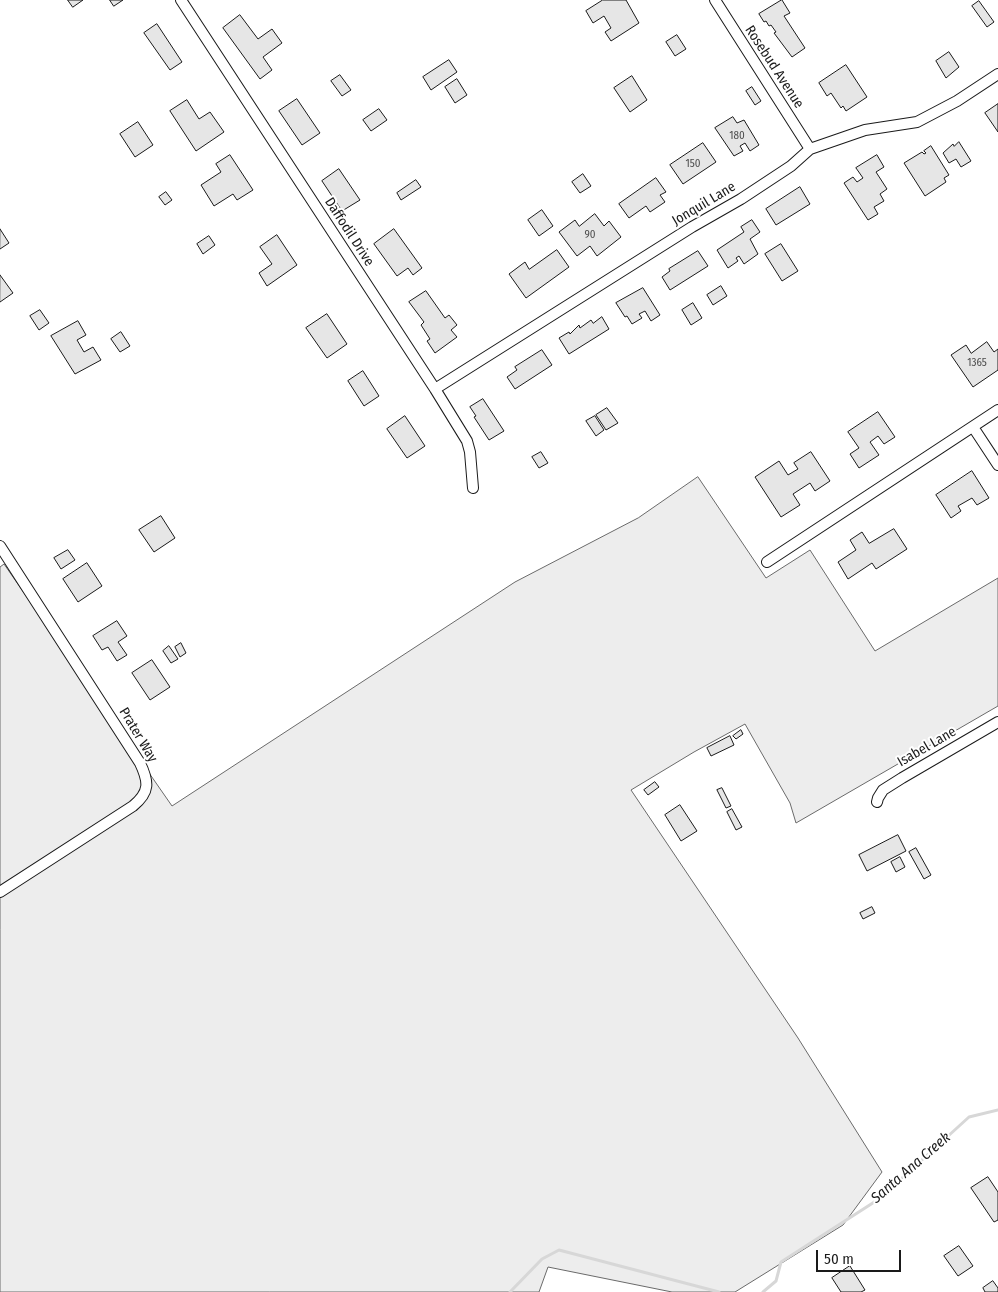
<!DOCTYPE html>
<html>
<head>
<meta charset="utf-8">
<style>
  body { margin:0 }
  #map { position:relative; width:998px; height:1292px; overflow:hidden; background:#fff; font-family:"Fira Sans Condensed",sans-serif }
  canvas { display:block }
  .scale { position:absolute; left:816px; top:1250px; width:85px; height:22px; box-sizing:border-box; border:2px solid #1a1a1a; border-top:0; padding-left:6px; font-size:15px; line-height:18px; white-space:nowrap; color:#1a1a1a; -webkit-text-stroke:4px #fff; paint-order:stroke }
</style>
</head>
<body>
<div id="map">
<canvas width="998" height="1292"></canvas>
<div class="scale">50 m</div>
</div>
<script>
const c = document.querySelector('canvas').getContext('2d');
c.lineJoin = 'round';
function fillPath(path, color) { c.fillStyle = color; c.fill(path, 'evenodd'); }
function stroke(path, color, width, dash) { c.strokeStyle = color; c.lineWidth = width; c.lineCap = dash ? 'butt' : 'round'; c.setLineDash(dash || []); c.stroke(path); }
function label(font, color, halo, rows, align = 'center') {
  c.font = font + ' "Fira Sans Condensed",sans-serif'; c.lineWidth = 4; c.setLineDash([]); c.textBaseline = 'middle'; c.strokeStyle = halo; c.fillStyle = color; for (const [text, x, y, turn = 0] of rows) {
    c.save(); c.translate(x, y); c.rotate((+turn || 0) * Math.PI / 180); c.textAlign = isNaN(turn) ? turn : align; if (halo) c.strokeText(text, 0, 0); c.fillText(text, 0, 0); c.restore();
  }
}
const green = new Path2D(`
  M698,477L766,578L810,550L875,651L998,578V706L796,823L790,803L745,724L694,752L631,790L798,1038L882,1172L843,1225L735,1292H672L548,1267L539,1292H0V567L4,564L172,806L515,582L638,518Z`);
const stream = new Path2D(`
  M510,1292L542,1259L559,1250L719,1292
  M763,1292L776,1281L781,1262L879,1199L969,1117L998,1110`);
const building = new Path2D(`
  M68,0H83L73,7Z
  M110,0H123L114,6Z
  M603,0H626L639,23L611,41L605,32L611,28L604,16L593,23L586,11Z
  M782,0L790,13L784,16L805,48L792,57L774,33L776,32L771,25L769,26L766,21L764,22L759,14Z
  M979,1L994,22L987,27L972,6Z
  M240,15L258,39L272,29L282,43L263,57L272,70L260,79L223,28Z
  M157,24L182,62L170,70L144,33Z
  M677,35L686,49L675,56L666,42Z
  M949,52L959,67L946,78L936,61Z
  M449,60L457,72L431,90L423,77Z
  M846,65L867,97L846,111L843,106L841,108L831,93L827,96L819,83Z
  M340,75L351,90L342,96L331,81Z
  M632,76L647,100L630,112L614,88Z
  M457,79L467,95L455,103L445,87Z
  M752,87L761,101L755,105L746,91Z
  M297,99L320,133L302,145L279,111Z
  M187,100L199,119L210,112L224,132L196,151L170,111Z
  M998,104V132L985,113Z
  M379,109L387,120L371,131L363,120Z
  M733,117L737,123L744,120L759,145L750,151L745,143L740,146L743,151L734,156L715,128Z
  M138,122L153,145L135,157L120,134Z
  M959,142L971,161L961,167L956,159L949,163L943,153L953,144L954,146Z
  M703,143L716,162L683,184L670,165Z
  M931,146L949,175L944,178L946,182L925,196L904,163L922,152L924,154L926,153L924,151Z
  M230,155L253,190L237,200L233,194L214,206L201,185L221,172L216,164Z
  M877,155L884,167L876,172L887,189L880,194L884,201L874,207L878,214L868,220L844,183L853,177L857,182L863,178L856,168Z
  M339,169L360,200L342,211L322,181Z
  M583,174L591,186L580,193L572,182Z
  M656,178L666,192L660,195L665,202L650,212L646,206L629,218L619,204Z
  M416,180L421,187L401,200L397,193Z
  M800,187L810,204L776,225L766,209Z
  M166,192L172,200L165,205L159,197Z
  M542,210L553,226L539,236L528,220Z
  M595,214L604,226L609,221L621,237L597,256L590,246L577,256L559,232L575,220L579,226Z
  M752,220L760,232L750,239L758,254L744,264L739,256L736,258L738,261L728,268L717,250L744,232L741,227Z
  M0,229L9,243L0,249Z
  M394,229L422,268L413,275L408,268L397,276L374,244Z
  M277,235L297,265L267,286L259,273L272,264L260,247Z
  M209,236L215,245L203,254L197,244Z
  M781,244L798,271L782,281L765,254Z
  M557,250L569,267L526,298L509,274L525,262L529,269Z
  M698,251L708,266L670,290L662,277L670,271L669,269Z
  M0,275L13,293L0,302Z
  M721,286L727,296L713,305L707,295Z
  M643,288L660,315L651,321L645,311L639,314L642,318L632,324L627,316L625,317L616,303Z
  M426,291L445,318L449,315L457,325L451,330L457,337L435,353L427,341L430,339L421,325L424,322L409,302Z
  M693,303L702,318L691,325L682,310Z
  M40,310L49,323L39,330L30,316Z
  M327,314L347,344L327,358L306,328Z
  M602,317L609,329L569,354L559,338L569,332L570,334L579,325L580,328L591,320L593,323Z
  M78,321L86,335L77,340L84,352L93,347L101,360L75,374L51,336Z
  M121,332L130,346L120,352L111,339Z
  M987,342L994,352L998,349V370L973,387L951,355L966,345L971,353Z
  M542,350L552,365L515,389L507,377L517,370L515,367Z
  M363,371L379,396L364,406L348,381Z
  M483,399L504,431L489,440L474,417L476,416L470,407Z
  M607,408L618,423L606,430L596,415Z
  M878,412L895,437L884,444L878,436L870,442L879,455L859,468L850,454L859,448L848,432Z
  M405,416L425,446L407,458L387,429Z
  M595,416L604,430L596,436L586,421Z
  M541,452L548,463L539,468L532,457Z
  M811,452L830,481L815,491L810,483L793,494L800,505L781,517L755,477L779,461L788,475L798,469L794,463Z
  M972,471L989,498L977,505L972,498L958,506L961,511L951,518L936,495Z
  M161,516L175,538L154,552L139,530Z
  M894,529L907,549L876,569L872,563L848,579L838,562L856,550L850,540L862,532L869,543Z
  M68,550L75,560L61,569L54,558Z
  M87,563L102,586L78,602L63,579Z
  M117,621L127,636L118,642L127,655L117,661L108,647L102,650L93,636Z
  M181,643L186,653L180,657L175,647Z
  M169,646L178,659L171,663L163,651Z
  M152,660L170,687L150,700L132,673Z
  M741,730L743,734L736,739L733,736Z
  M730,736L734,745L711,756L707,748Z
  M655,782L659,787L648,795L644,790Z
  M722,788L731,806L726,808L717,790Z
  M680,805L697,831L681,841L665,815Z
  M732,809L742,827L736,830L727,812Z
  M898,835L906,851L867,871L859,855Z
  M916,848L931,875L924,879L909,852Z
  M900,857L905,867L896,872L891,862Z
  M872,907L875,913L863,919L860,913Z
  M988,1177L998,1192V1220L994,1222L971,1188Z
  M959,1246L973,1266L958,1276L944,1256Z
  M850,1266L865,1290L861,1292H841L832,1278Z
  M993,1281L998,1288V1292H985L983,1288Z`);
const minor = new Path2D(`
  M181,0L435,389L467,441L470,452L473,488
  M715,0L810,149
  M435,389L692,227L741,199L791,166L810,149L865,130L917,122L957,101L998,74
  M973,427L998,465
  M0,546L140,763C149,782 150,792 133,806L0,892
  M767,562L998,410
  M877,802L878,798L883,790L902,778L998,722`);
const numberNames = [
  ["180",737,136],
  ["150",693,164],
  ["90",590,235],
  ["1365",977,363]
];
const streetNames = [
  ["Rosebud Avenue",774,67,57],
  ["Jonquil Lane",704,204,-31],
  ["Daffodil Drive",349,232,57],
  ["Prater Way",138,735,59],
  ["Isabel Lane",927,747,-30]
];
const waterNames = [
  ["Santa Ana Creek",911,1168,-41]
];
fillPath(green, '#ededed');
stroke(green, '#6a6a6a', 1);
stroke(stream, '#d7d7d7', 3);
fillPath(building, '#e6e6e6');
stroke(building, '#1a1a1a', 1);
stroke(minor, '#1a1a1a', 12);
stroke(minor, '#fff', 10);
label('11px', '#4d4d4d', null, numberNames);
label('14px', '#1a1a1a', '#fff', streetNames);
label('italic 15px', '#1a1a1a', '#fff', waterNames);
</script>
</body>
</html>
